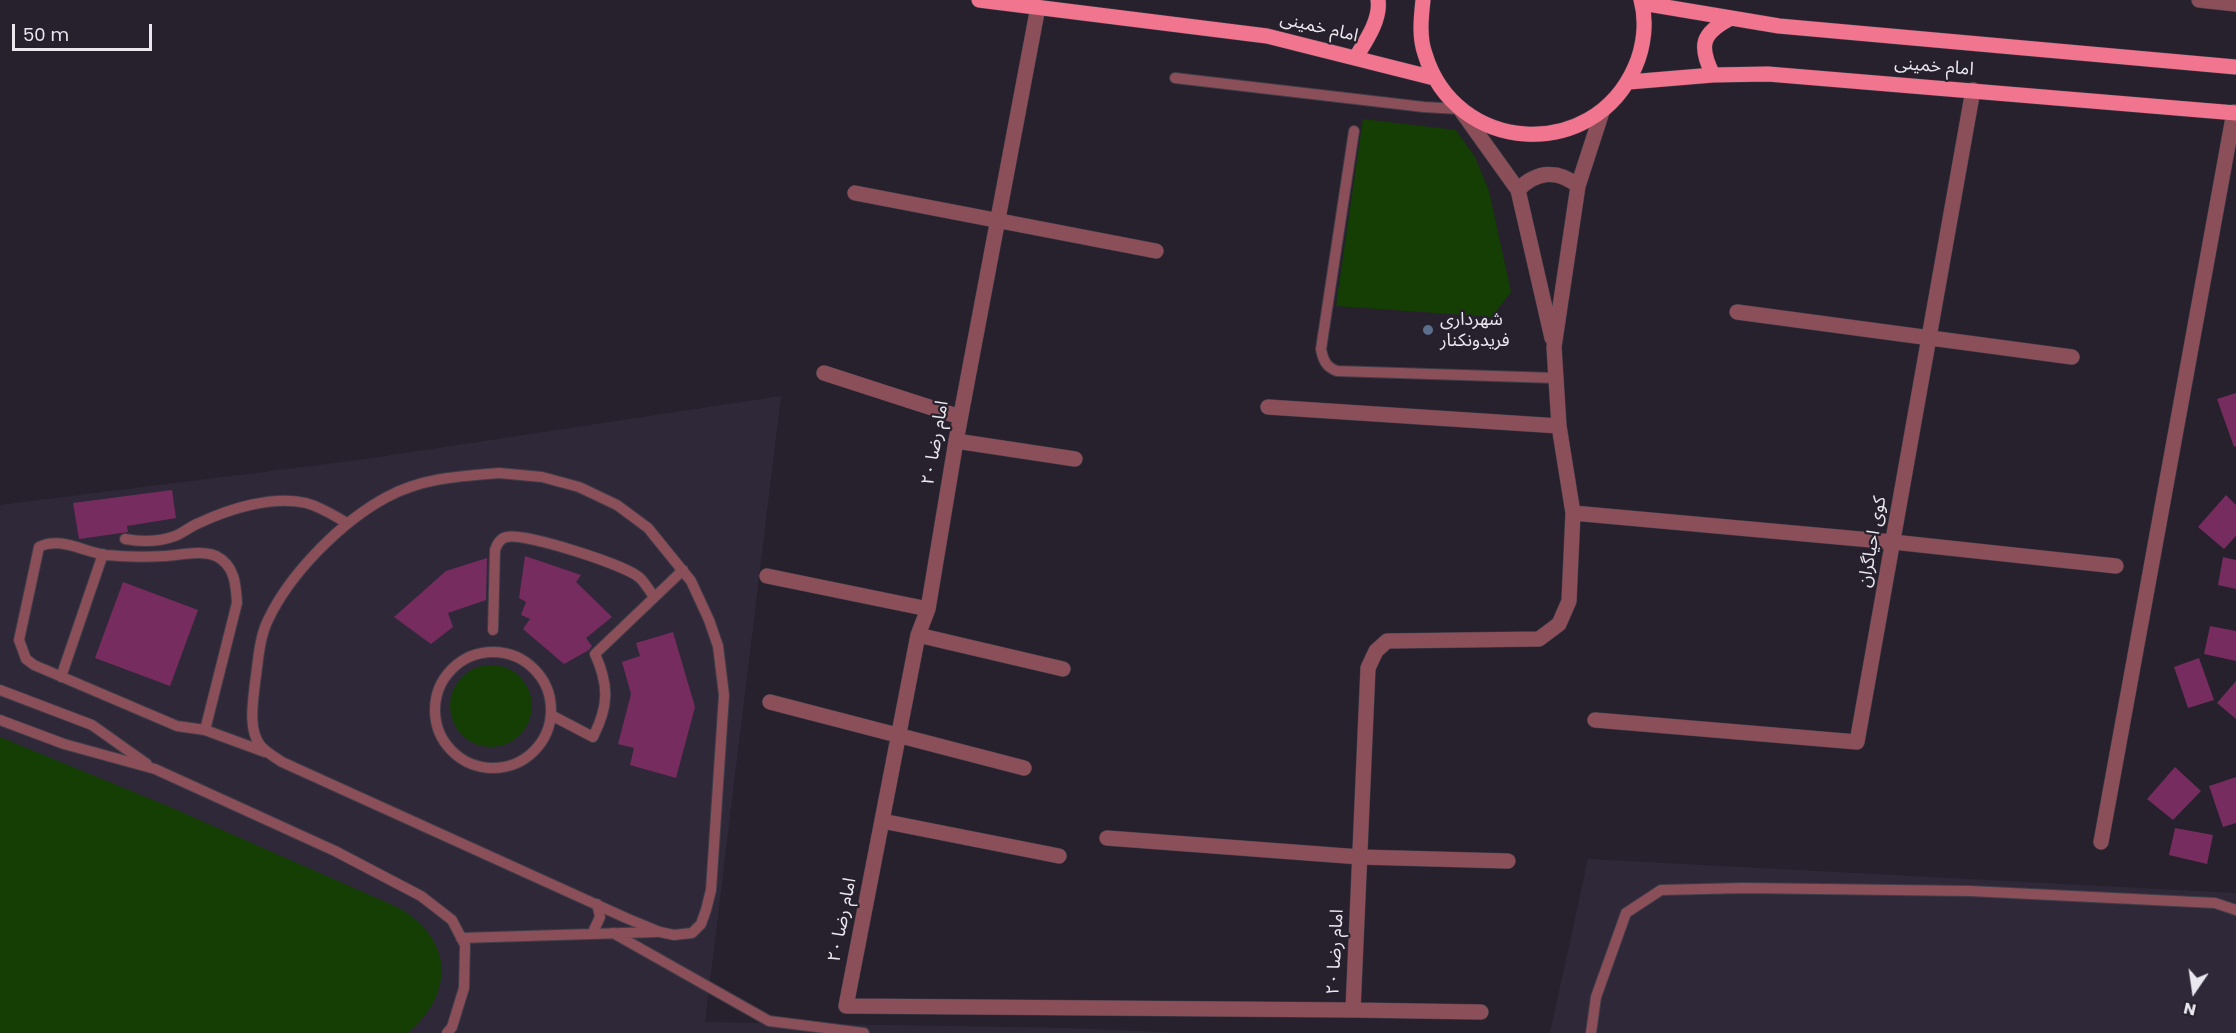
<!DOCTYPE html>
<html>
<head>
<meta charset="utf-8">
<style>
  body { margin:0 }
  #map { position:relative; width:2236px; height:1033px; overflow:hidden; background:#26212d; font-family:Poppins,sans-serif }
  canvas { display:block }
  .north { position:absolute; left:2164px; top:961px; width:60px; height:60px; -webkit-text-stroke:4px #26212d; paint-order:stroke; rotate:193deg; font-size:16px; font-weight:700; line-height:24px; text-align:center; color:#eae7ef }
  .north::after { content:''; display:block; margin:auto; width:21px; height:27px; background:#eae7ef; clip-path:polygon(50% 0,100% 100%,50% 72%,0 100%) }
  .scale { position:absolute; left:12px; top:24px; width:140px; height:27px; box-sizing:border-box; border:3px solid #eae7ef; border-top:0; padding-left:8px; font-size:18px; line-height:21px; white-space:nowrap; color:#eae7ef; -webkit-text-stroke:4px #26212d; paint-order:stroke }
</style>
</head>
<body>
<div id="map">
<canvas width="2236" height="1033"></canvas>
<div class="north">N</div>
<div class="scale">50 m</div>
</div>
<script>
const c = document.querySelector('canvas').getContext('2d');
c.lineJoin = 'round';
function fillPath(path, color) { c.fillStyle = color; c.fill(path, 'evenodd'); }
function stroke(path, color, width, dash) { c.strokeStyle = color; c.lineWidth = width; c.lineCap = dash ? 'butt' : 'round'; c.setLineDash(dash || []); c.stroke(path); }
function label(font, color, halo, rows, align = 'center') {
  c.font = font + ' Poppins,"Noto Sans Arabic",sans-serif'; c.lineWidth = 4.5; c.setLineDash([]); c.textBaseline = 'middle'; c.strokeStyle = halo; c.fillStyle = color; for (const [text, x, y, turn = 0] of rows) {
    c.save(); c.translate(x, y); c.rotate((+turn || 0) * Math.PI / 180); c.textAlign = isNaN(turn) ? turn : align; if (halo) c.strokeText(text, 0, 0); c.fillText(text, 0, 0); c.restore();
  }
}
const built = new Path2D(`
  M781,396L705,1022L1069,1028L1182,1033H0V505L359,460Z
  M1588,859L2236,893V1033H1550Z`);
const green = new Path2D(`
  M1363,119L1456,130L1475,157L1489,191L1511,292L1492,317L1336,306Z
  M450 706a41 41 0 1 1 82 0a41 41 0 1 1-82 0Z
  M0,737L170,807L397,907C453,938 456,992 408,1033H0Z`);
const building = new Path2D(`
  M2236,393V446L2234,447L2217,399Z
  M172,490L176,518L127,526L128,532L79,539L73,503Z
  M2226,495L2236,505V536L2224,549L2198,527Z
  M525,556L581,575L576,582L612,617L586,638L592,646L589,650L564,664L523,629L530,619L521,615L526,602L519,598Z
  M2223,557L2236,560V589L2218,585Z
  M487,558L486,600L448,613L453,627L431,644L394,617L446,571Z
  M123,582L198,610L170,686L95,658Z
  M2210,626L2236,631V661L2204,654Z
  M673,632L695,707L676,778L630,765L634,748L618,744L631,694L622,662L640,656L636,643Z
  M2199,658L2214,700L2188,708L2174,667Z
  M2236,681V719L2217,703Z
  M2175,767L2201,791L2173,820L2147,799Z
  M2236,777V823L2223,827L2209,786Z
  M2175,828L2213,835L2207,864L2169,855Z`);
const lane = new Path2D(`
  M1175,78L1424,107L1460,109
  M1354,131L1321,349C1323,360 1326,367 1337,371L1555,378
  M499,473L542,477L579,487L617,505L648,528L691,581L709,620L718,646L724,695L711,890L706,910L701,924L692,933L674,935L660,932L626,918L282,762C275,757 265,752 260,745C248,729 253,702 255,683C258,663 259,638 268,620C290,573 342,521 387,497C422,478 460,476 499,473Z
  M125,539C142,542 159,542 175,536C183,533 191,526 199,523C229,509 272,495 306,503C321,507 333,515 347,523
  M493,630L495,550C497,544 500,538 507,537C526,533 626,565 640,578C645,583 650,591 654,597
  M435 710a58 58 0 1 1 116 0a58 58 0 1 1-116 0Z
  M61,677L103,554
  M0,690L92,725L147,764
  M551,715L593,737C609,706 609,685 595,654L683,570
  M0,720L64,744L155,769L335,851L421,896L452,920L465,945L464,988L452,1027L447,1033
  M205,730L237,603C236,586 235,565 216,556C201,550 181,555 166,556C146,557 126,557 106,555C84,552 60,536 39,547L19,640L26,659L34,665L177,726L205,730L265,752
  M613,933L769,1021L864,1033
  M592,934L600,917L597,904
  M461,938L656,932
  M1591,1033L1596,997L1626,913L1661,890L1744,888L1970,891L2215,903L2236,910`);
const street = new Path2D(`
  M2199,0L2236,4
  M1038,7L956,441L928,609L918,635L846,1006L1353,1010L1368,668L1376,651L1387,641L1539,639L1559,624L1569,601L1573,513L1559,426L1554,347L1578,186L1602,112
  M1460,109L1518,190L1552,338
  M1518,190C1536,171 1558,169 1578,186
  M855,193L1156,251
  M1737,312L2072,357
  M824,373L960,417
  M1268,407L1559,426
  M956,441L1075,459
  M1573,513L1893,542L2116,566
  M767,576L928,609
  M918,635L1063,669
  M770,702L1024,768
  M1595,720L1857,742L1973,90
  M882,821L1059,856
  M1107,838L1360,857L1508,861
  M2101,842L2234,112
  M1353,1010L1481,1012`);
const primary = new Path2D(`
  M979,0L1267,36L1434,78
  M1423,0C1421,18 1419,37 1425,54C1455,154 1593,163 1635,67C1644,47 1647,21 1641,0
  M1642,3L1779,26L2236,67
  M1356,57C1366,41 1381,19 1378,0
  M1713,75C1698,45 1702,33 1731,18
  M1629,82L1713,75L1768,74L2236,113`);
const markers = [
  [1428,330,6,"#5c6f8a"]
];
const streetNames = [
  ["امام خمینی",1319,28,13],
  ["امام خمینی",1934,67,5],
  ["امام رضا ۲۰",936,443,-80],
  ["کوی احیاگران",1873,542,-80],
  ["امام رضا ۲۰",843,920,-79],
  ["امام رضا ۲۰",1336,952,-87]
];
const poiNames = [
  ["شهرداری",1440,320],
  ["فریدونکنار",1440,341]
];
fillPath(built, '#2f2839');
fillPath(green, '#143e03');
fillPath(building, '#762c5e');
stroke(lane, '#413d48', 12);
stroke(street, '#413d48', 16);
stroke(primary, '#413d48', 16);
stroke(lane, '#8b4f59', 10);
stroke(street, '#8b4f59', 15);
stroke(primary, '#f1758f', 15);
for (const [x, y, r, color] of markers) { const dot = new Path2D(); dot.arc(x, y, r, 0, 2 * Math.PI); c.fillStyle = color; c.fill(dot); stroke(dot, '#26212d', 2); }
label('18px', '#eae7ef', '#26212d', streetNames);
label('18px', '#eae7ef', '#26212d', poiNames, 'left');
</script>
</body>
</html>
